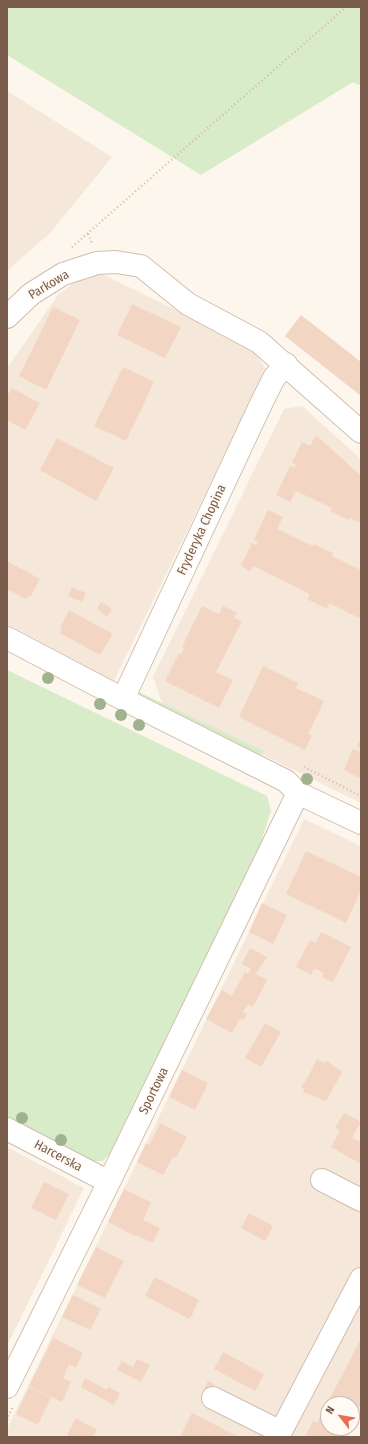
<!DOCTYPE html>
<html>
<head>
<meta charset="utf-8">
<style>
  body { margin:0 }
  #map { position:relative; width:368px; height:1444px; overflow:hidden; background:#fdf6ec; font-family:"Fira Sans Condensed",sans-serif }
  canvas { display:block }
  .frame { position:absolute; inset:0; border:8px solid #7a5c4d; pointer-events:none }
  .north { position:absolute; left:320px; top:1396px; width:40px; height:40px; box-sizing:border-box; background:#fffaf3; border:1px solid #cabbb1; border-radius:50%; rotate:301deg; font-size:11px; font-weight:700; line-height:16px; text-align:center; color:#7a5c4d }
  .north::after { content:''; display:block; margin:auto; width:14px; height:18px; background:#e76f51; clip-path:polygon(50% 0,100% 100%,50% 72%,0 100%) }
</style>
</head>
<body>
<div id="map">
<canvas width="368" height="1444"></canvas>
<div class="frame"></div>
<div class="north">N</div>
</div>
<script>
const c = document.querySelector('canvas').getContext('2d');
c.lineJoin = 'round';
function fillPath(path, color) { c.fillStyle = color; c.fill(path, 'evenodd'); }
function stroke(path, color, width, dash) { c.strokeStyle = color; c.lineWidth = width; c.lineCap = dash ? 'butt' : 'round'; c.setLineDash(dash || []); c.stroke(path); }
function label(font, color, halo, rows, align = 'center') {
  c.font = font + ' "Fira Sans Condensed",sans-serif'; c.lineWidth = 3.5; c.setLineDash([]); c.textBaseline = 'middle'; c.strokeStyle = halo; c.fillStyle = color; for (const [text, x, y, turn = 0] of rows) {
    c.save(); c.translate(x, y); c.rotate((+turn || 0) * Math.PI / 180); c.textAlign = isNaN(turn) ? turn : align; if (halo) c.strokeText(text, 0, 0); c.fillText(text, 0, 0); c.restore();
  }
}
const residential = new Path2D(`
  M7,91L112,157L50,233L7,271Z
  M98,272L250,346L266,369L114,681L7,624V368L58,295L79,279Z
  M302,406L361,459V803L163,706L153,677L284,409Z
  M304,819L361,846V1412L348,1437H7V1429ZM328,1404H352V1428H328Z
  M7,1147L84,1188L7,1346Z`);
const green = new Path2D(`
  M7,7H361V86L353,82L201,175L7,55Z
  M7,670L267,796L271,811L262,838L267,841L112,1151L103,1161H92L84,1158L7,1117Z
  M139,692L264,751L261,757L141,700Z`);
const building = new Path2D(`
  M132,304L181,327L165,358L117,335Z
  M53,307L80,320L46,390L19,376Z
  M301,315L361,362V396L285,336Z
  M123,367L154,382L126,441L94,426Z
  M12,388L40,403L25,430L7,420V396Z
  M316,435L361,476V523L350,518L349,520L330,511L332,508L296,491L290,502L276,495L290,466L294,468L296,465L292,462L302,442L310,446Z
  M57,438L114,468L96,501L40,470Z
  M268,510L283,517L277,529L313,546L314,544L333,553L332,556L361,570V619L329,603L327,609L307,599L310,594L253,566L250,571L241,566L252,543L256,545L258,542L254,540Z
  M7,561L40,579L31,596L29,595L26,599L7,589Z
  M72,587L86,593L82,602L68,596Z
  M101,602L112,609L107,617L97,608Z
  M202,606L219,614L223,606L237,613L234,618L242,621L216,672L233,680L219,708L165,681L179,653L181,655L184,648L182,647Z
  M69,610L113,634L100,655L60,633L62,629L60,628Z
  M263,666L298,683L296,688L324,701L308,734L312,736L305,750L239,717Z
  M361,738V748L357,746Z
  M353,749L361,752V779L344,770Z
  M306,851L361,877V890L346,923L286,894Z
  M262,903L287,915L273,944L249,932Z
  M321,932L351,947L333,982L322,977L324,973L314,968L311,975L296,967L310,940L316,943Z
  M250,948L267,957L256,974L267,980L253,1007L248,1004L243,1012L247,1014L243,1020L240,1019L232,1033L206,1019L222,990L232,996L245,972L248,974L251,969L242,964Z
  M265,1023L281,1032L261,1067L245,1058Z
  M317,1059L325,1063L327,1061L342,1072L326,1101L303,1092L304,1089L301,1087L308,1077Z
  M182,1070L208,1083L195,1110L169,1097Z
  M344,1113L361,1122L352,1138L361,1142V1164L331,1147L340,1131L335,1128Z
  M160,1123L187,1137L176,1158L173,1157L163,1175L137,1162L146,1143L149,1145Z
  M44,1182L69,1194L56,1220L31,1208Z
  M124,1189L151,1202L143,1220L160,1228L153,1243L136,1235L135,1236L108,1222Z
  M249,1213L273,1226L265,1241L241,1228Z
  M96,1247L124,1261L105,1298L77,1285Z
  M155,1277L199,1300L190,1319L145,1296Z
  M73,1295L101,1309L90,1330L62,1317Z
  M53,1338L83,1353L76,1368L69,1364L63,1378L71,1382L62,1402L29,1386Z
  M361,1339V1403L352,1420V1404H328V1428H348L343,1437H305L313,1421L317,1423Z
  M223,1352L264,1374L255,1391L214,1369Z
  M137,1359L150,1365L141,1382L117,1370L122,1361L133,1367Z
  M85,1378L107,1390L108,1387L120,1393L114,1405L81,1387Z
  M208,1381L214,1384L209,1395L203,1392Z
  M29,1387L51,1397L38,1425L16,1414Z
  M192,1413L233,1434L239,1437H180Z
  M76,1418L97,1430L93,1437H71L67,1435Z`);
const path = new Path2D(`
  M88,234L92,243
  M72,247L346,7
  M304,767L361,796
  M7,1420L13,1406`);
const minor = new Path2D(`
  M7,317L31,294L63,274L97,263L116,262L141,266L188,304L259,342L361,432
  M7,638L123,699L286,781L298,793L361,823
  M123,699L260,406L274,378L286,364
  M7,1129L109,1182
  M322,1180L361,1200
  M7,1387L109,1182L298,793
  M213,1398L281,1432
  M278,1437L361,1279`);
const trees = [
  [48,678],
  [100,704],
  [121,715],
  [139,725],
  [307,779],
  [22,1118],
  [61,1140]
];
const streetNames = [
  ["Parkowa",49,285,-31],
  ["Fryderyka Chopina",202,530,-65],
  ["Sportowa",154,1091,-64],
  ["Harcerska",58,1156,28]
];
fillPath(residential, '#f5e8da');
fillPath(green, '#d8ecc9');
fillPath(building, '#f3d5c3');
stroke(minor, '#d1beb0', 24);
stroke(path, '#d9b8a5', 2.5, [1, 3]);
stroke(minor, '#fff', 22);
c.fillStyle = '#a0b28e';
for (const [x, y] of trees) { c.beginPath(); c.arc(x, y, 6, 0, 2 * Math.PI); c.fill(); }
label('13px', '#7a5c4d', '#fffaf3', streetNames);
</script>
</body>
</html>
